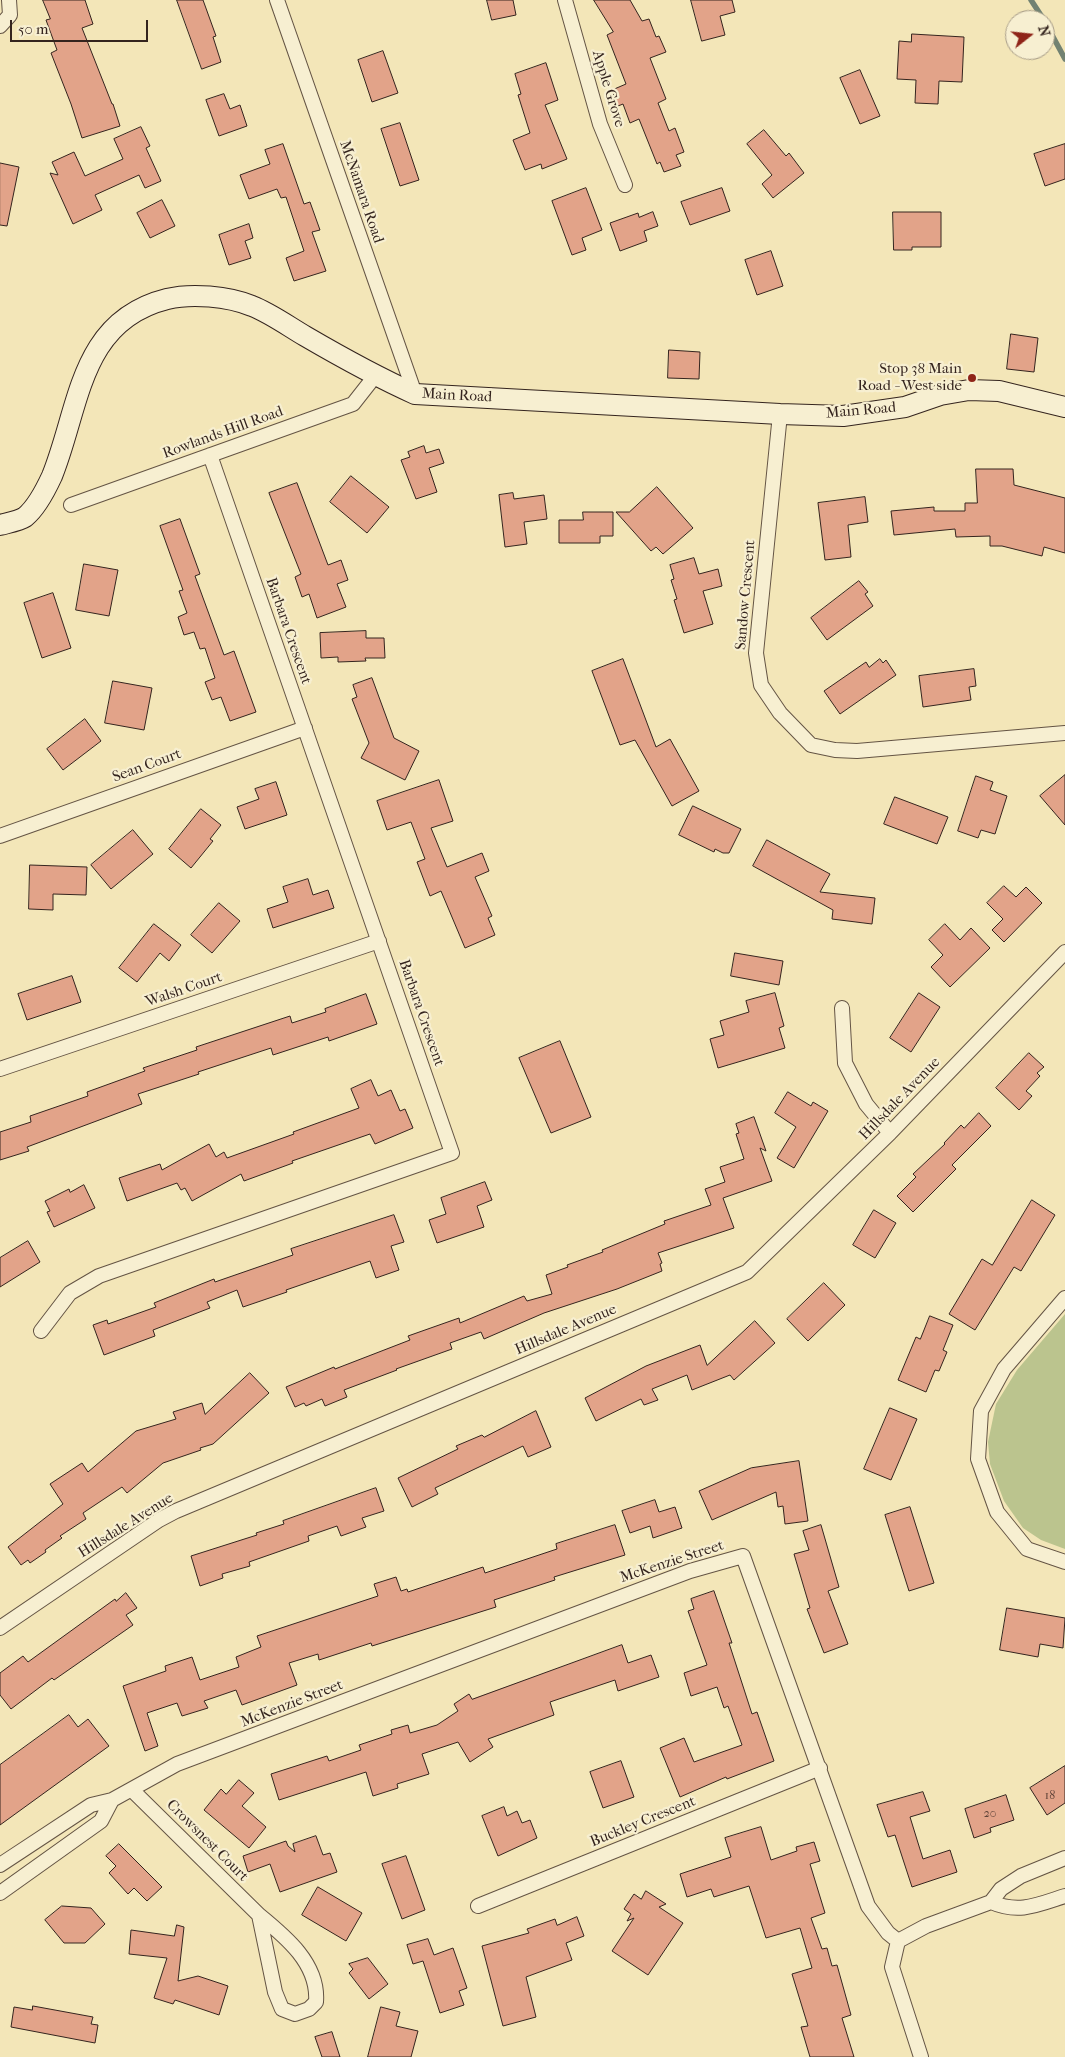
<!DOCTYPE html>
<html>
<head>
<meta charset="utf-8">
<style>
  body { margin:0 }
  #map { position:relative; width:1065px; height:2057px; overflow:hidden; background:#f3e6b8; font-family:"IM FELL French Canon",serif }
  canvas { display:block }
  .north { position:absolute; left:1005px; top:10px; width:50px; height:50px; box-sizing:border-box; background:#f7efd1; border:1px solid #a99e89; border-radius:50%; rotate:74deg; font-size:14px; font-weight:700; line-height:20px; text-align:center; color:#34241e }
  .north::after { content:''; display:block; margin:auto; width:18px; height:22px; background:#8f2418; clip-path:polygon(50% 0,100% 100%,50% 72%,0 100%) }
  .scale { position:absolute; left:10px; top:20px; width:138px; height:22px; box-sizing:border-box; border:2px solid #34241e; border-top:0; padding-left:6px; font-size:15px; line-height:18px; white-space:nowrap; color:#34241e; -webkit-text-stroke:4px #f7efd1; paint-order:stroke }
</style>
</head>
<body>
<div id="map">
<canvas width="1065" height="2057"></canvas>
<div class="north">N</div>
<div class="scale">50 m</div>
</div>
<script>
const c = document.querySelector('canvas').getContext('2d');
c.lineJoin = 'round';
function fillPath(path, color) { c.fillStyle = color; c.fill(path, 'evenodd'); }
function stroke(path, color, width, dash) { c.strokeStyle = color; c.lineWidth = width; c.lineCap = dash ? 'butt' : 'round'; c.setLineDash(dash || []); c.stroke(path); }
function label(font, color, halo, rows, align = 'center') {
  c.font = font + ' "IM FELL French Canon",serif'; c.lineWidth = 4.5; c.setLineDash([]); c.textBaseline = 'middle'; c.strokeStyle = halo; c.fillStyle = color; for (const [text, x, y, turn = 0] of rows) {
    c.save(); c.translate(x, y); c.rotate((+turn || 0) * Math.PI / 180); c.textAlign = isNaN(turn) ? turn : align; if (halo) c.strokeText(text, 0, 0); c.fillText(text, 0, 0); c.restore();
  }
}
const green = new Path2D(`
  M1065,1314V1549L1041,1540L1023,1528L1004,1501L990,1464L988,1442L996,1404L1017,1370Z`);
const stream = new Path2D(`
  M1031,0L1044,20
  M1045,22L1065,59`);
const building = new Path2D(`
  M43,0H85L93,24L82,28L112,104H113L120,126L82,138L71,104L51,53L57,50L46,20L50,19Z
  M177,0H203L216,36L213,37L221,62L202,69Z
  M487,0H513L516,15L492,20Z
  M594,0H630L642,21L649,19L656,37L659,36L666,52L650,58L666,99L658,103L669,131L675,128L684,152L676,155L681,166L664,172L660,162L657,164L639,119L630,123L623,104L618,106L612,90L626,84L607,35L613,32Z
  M691,0H732L735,12L720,16L725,35L702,41Z
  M912,34L964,37L962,82L939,81L938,104L915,103L916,80L897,79L899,41L911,42Z
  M383,51L398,93L372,102L358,60Z
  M546,63L558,100L545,105L567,159L542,169L541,164L525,170L513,140L530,133L518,95L521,94L515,74Z
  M860,70L880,116L860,124L840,78Z
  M224,94L230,109L240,105L247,126L219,136L206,100Z
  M400,123L419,180L400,186L381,129Z
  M141,127L150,146L146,148L161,181L145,188L139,175L95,195L102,210L73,224L50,173L58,175L52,162L74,152L85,176L123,159L114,139Z
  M764,130L786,156L789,153L804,173L773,198L762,184L772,175L747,144Z
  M283,144L304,204L310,202L320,230L312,232L326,271L294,281L286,258L304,251L286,197L281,198L277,189L249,199L240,175L270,164L265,150Z
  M1065,144V179L1045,186L1034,154Z
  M0,163L19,167L7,226L0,225Z
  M586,188L602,230L582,238L586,250L572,255L552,201Z
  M722,188L730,211L690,225L681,202Z
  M162,200L175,226L150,238L137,213Z
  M653,212L658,226L644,231L647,241L620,251L610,223L638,213L639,217Z
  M893,212H941V247H912V250H894Z
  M249,224L253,238L245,241L251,258L229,265L219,235Z
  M771,251L783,286L757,295L745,260Z
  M1011,334L1038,338L1034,372L1007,369Z
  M669,350L700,352L699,379L668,378Z
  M424,446L426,453L439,449L444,463L429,468L437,492L416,499L401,460L410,457L408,452Z
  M976,469H1013L1014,485L1065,498V553L1044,547L1042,556L1002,546H990V536L956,537L955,529L894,535L891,511L934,507V511H965V503H977Z
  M351,476L389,507L367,533L330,502Z
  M297,483L328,565L341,560L348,580L337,584L346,607L317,618L309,594L302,597L295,577L301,574L269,493Z
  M657,487L693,528L663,554L656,547L651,551L616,512H629Z
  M513,493L514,499L544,495L547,519L524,522L527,544L505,547L499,495Z
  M865,497L868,522L848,525L851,557L825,560L818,503Z
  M583,512H613V536H600V543H559V520H583Z
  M180,519L200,574L195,576L224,655L234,651L256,712L230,721L221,697L212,700L205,682L215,678L205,648L200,649L194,632L184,635L178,617L187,613L179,591L183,590L160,526Z
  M694,558L699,574L718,569L722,586L703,591L713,624L684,633L674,600L677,599L671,580L674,579L670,565Z
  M84,564L118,570L109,616L76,610Z
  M859,581L868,592L865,594L873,606L827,640L811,618Z
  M53,593L71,648L42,658L24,603Z
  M366,631V638H384L385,658H365L366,661L338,662V657L321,658L320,633Z
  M623,659L656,747L670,739L699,791L672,806L635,740L620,745L592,671Z
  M880,659L883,663L886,660L896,675L840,714L824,691L866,662L869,667Z
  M974,669L976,686L969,687L971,700L923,707L919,676Z
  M372,678L394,738L419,751L405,780L361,758L369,743L352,699L357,697L353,685Z
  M113,681L152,688L144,730L105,723Z
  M85,719L101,741L63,770L47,749Z
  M1065,775V825L1040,796Z
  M976,776L993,782L990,790L1007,796L995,834L981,830L978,838L958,831Z
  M439,780L453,821L431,828L447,867L482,853L489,871L475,877L492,916L488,918L495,935L465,948L441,891L430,896L417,862L425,859L411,822L387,830L377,801Z
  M276,782L287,815L245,829L237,807L259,799L255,789Z
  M895,797L948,817L937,844L884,824Z
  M693,806L741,829L729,853H723L715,849L714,852L679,835Z
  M201,809L221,825L210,839L213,841L191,868L169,849Z
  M133,830L153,854L111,889L91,865Z
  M767,840L830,874L820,892L875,898L872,924L832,919L833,910L753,866Z
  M30,865L87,867L86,895L53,894V910L29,909Z
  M308,879L313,895L328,890L334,908L273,928L267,909L288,902L283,887Z
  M1004,886L1016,897L1026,887L1042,903L1004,942L992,930L1003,919L987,903Z
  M219,903L240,921L212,953L191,935Z
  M154,924L181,945L169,961L160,953L137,982L119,968Z
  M945,924L960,940L971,928L990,948L950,987L931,967L943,955L929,940Z
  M735,953L783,961L779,985L731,976Z
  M72,976L81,1002L27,1020L18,994Z
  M775,993L784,1026L779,1028L785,1048L718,1068L710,1039L724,1035L720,1021L749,1012L746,1001Z
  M919,993L940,1007L911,1052L890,1038Z
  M366,994L377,1024L329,1041L328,1037L273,1055L271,1048L198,1072L199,1074L138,1094L142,1104L27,1147L29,1151L0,1160V1132L31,1122L30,1116L88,1096L87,1092L145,1071L143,1068L197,1050L196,1047L290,1016L292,1023L326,1012L325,1009Z
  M560,1041L591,1117L551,1133L519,1058Z
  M1029,1053L1044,1067L1037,1073L1040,1076L1026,1091L1032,1096L1019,1110L996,1088Z
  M371,1080L378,1096L391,1090L400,1111L405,1109L413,1128L375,1144L370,1134L292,1161L293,1163L244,1181L241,1174L192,1201L185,1188L181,1190L177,1183L127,1201L119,1178L160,1164L162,1170L209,1144L216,1157L224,1152L227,1158L294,1134L293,1132L359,1108L351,1089Z
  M788,1092L811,1106L813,1102L828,1111L794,1168L777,1158L796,1127L775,1113Z
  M979,1113L991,1126L952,1165L956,1169L913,1212L897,1196L916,1177L913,1174L945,1144L944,1143L961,1125L964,1128Z
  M754,1117L766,1151L760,1148L772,1181L723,1198L734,1228L658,1253L662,1263L660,1264L662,1271L617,1289L544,1313L484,1339L481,1332L450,1343L452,1349L396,1369L397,1370L344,1390L347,1397L325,1406L322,1399L306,1406L304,1403L295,1407L286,1387L334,1367L335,1369L410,1340L408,1336L459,1318L460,1323L524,1296L527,1301L552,1294L546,1275L568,1267L567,1265L603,1252L602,1250L665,1224L664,1221L711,1205L705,1189L725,1182L720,1167L744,1159L736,1134L739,1133L736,1124Z
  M485,1182L492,1200L477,1206L484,1227L437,1243L429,1220L446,1214L441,1198Z
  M84,1185L95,1208L54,1227L47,1212L50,1211L45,1201L69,1189L70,1192Z
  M1032,1200L1055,1215L1021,1271L1014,1267L975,1330L949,1314L982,1259L992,1265Z
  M874,1210L896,1223L875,1258L853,1245Z
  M394,1215L404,1242L391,1246L399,1270L376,1278L370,1261L286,1290L287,1292L243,1307L237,1290L207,1302L210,1308L153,1330L155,1336L104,1355L93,1325L107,1320L108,1324L156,1307L154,1303L214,1279L215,1282L293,1255L291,1249Z
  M28,1241L40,1262L0,1287V1258Z
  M824,1283L845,1305L808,1341L787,1319Z
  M930,1316L953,1325L943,1350L947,1352L939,1371L935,1370L926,1392L898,1380L916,1337L920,1339Z
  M755,1321L775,1343L734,1380L730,1375L692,1390L687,1375L652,1389L658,1400L644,1405L641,1399L596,1421L585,1398L646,1366L700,1345L707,1365Z
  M250,1373L269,1393L213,1444L200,1448L201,1450L163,1463L127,1493L122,1487L83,1513L86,1519L60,1536L62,1538L45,1550L46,1552L30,1563L28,1560L21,1565L8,1547L63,1504L50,1484L82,1463L88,1472L136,1431L176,1419L173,1412L202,1403L205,1414Z
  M890,1408L917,1419L891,1480L864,1469Z
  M536,1411L551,1447L528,1457L523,1446L435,1488L438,1494L412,1507L398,1478L458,1449L456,1446L482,1435L484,1437Z
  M799,1461L808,1521L785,1524L783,1506L778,1507L776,1492L712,1520L699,1491L751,1468Z
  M376,1488L384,1511L362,1518L366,1527L341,1536L337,1526L308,1536L309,1541L249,1562L250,1566L222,1574L223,1578L200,1586L191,1556L257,1535L256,1533L284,1524L283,1521Z
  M655,1500L659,1512L675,1507L682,1528L653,1538L650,1526L630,1533L622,1511Z
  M910,1507L934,1583L909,1591L885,1515Z
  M615,1525L625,1555L554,1577L555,1580L494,1600L496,1607L372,1646L371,1643L319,1660L318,1654L289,1663L297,1685L242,1705L236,1690L204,1701L208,1708L182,1716L177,1703L147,1713L158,1746L145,1751L123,1686L166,1671L165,1666L192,1657L200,1680L239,1667L236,1657L261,1647L257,1636L378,1596L374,1584L396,1577L401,1591L407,1589L408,1592L483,1567L485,1573L557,1549L556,1544Z
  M821,1525L839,1587L828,1591L848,1644L824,1653L807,1609L810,1608L794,1554L809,1550L803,1531Z
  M714,1591L732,1643H729L752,1714L757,1712L774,1761L727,1779L726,1777L680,1797L660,1748L684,1738L694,1762L742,1745L728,1706L724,1708L717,1687L691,1696L684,1673L707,1665L688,1611L694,1609L691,1599Z
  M126,1593L137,1608L126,1615L133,1625L54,1680L52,1678L11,1709L0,1695V1673L23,1656L28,1662L115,1599L116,1601Z
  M1007,1608L1065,1618L1063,1648L1040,1644L1038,1657L1000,1650Z
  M622,1645L628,1663L651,1655L659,1677L618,1691L615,1680L550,1702L554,1715L488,1739L493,1747L470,1762L458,1742L422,1754L429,1774L397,1784L398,1788L373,1796L366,1772L279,1800L271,1774L327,1756L329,1761L361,1750L359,1745L392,1734L391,1730L408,1725L410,1733L437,1725L458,1711L454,1704L469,1694L472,1699Z
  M69,1715L78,1727L88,1719L109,1746L0,1825V1765Z
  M621,1761L634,1797L603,1808L590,1772Z
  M1065,1766V1803L1047,1815L1030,1788Z
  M239,1780L254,1793L242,1806L266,1827L249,1848L204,1810L221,1789L226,1794Z
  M923,1792L930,1811L910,1817L923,1859L950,1850L957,1872L912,1887L895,1835L888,1837L877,1805Z
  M1006,1795L1014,1820L990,1828L991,1832L974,1838L965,1809Z
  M504,1807L507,1816L517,1811L522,1823L530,1820L537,1838L498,1856L482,1816Z
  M761,1827L771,1860L797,1851L796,1847L814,1842L820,1861L810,1864L825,1913L811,1918L822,1949L827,1948L832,1966L837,1965L851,2015L842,2018L854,2057H810L801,2027L808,2026L792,1974L812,1968L800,1928L766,1938L749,1886L714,1897L711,1889L687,1897L680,1874L731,1857L725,1838Z
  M316,1836L323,1855L330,1853L337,1872L280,1892L270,1864L248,1872L243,1856L286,1841L288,1846L295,1852L293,1844Z
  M119,1844L162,1887L147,1901L134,1888L128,1894L109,1873L116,1866L106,1856Z
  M406,1856L425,1910L402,1919L382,1864Z
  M318,1887L362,1913L346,1941L302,1915Z
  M646,1891L666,1904L659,1907L683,1923L648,1975L612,1951L634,1918L627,1921L631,1914L624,1909L634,1894L641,1899Z
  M62,1906L91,1908L105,1924L85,1943H64L45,1920Z
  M577,1917L584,1936L566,1943L572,1960L526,1977L536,2017L503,2026L482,1946L529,1933L527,1929L555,1919L557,1925Z
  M177,1925L184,1927L178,1981L198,1976L228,1986L219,2015L175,2000L173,2004L154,1998L167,1958L129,1954L131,1930L174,1936Z
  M428,1939L434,1955L453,1948L467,1988L459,1991L464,2005L440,2013L423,1961L413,1964L407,1945Z
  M368,1958L388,1984L369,1999L349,1973L353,1969L349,1964Z
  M33,2006L93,2017L91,2024L98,2025L95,2043L11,2027L14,2007L32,2010Z
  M381,2007L400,2012L396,2026L418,2031L411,2057H368Z
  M332,2032L340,2057H322L315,2037Z`);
const street = new Path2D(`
  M277,0L415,394
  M565,0L600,124L625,185
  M0,26L10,15L9,0
  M780,414L756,653L761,685L780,713L811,745L835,750L857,751L1065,733
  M71,505L353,404L375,376
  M0,836L305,728
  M842,1008L845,1063L866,1104L890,1133
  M0,1069L379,941
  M1065,1298L1004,1369L981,1411L978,1459L997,1512L1027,1549L1065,1562
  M41,1331L70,1293L99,1276L452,1153L210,455
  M0,1628L159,1520L176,1511L747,1272L890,1133L1065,952
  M132,1790L259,1915L275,1992L282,2009L295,2014L309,2009L316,2002C319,1964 286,1937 259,1915
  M0,1865L91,1805L112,1800L177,1764L690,1571L743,1556L868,1906L888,1933L898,1941
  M0,1893L101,1821L112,1800
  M991,1902C1019,1914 1037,1905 1065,1896
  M478,1906L820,1768
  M898,1941L926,1926L991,1902L1001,1889L1021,1876L1065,1858
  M898,1941L892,1967L921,2057`);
const secondary = new Path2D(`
  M0,525C7,523 19,521 25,517C36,508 46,489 52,476C80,407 79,321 167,299C191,293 228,296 252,306C270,313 288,326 305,336C341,357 377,377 415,394L780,414L843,416L905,407L940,395L969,390L999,391L1065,407`);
const markers = [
  [972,378,5,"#8f2418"]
];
const numberNames = [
  ["18",1050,1796],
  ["20",990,1814]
];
const streetNames = [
  ["Apple Grove",608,89,73],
  ["McNamara Road",361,192,71],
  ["Main Road",457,396,3],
  ["Main Road",861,411,-5],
  ["Rowlands Hill Road",223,433,-20],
  ["Sandow Crescent",746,595,-85],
  ["Barbara Crescent",288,631,71],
  ["Sean Court",147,766,-20],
  ["Walsh Court",184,990,-19],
  ["Barbara Crescent",421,1013,71],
  ["Hillsdale Avenue",900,1099,-46],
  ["Hillsdale Avenue",566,1330,-23],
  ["Hillsdale Avenue",126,1526,-32],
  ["McKenzie Street",672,1562,-18],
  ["McKenzie Street",292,1704,-21],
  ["Buckley Crescent",643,1822,-22],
  ["Crowsnest Court",207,1841,45]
];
const poiNames = [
  ["Stop 38 Main",962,369],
  ["Road - West side",962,386]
];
fillPath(green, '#bbc48e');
stroke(stream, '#728272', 5.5);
fillPath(building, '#e2a389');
stroke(building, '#34241e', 1);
stroke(street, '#645444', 16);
stroke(secondary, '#34241e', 22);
stroke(street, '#f7efd1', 14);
stroke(secondary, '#f7efd1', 20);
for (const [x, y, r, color] of markers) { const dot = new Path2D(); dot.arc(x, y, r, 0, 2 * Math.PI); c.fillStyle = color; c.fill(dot); stroke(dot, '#f7efd1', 2); }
label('12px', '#604439', null, numberNames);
label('15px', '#34241e', '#f7efd1', streetNames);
label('15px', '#34241e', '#f7efd1', poiNames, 'right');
</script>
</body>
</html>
